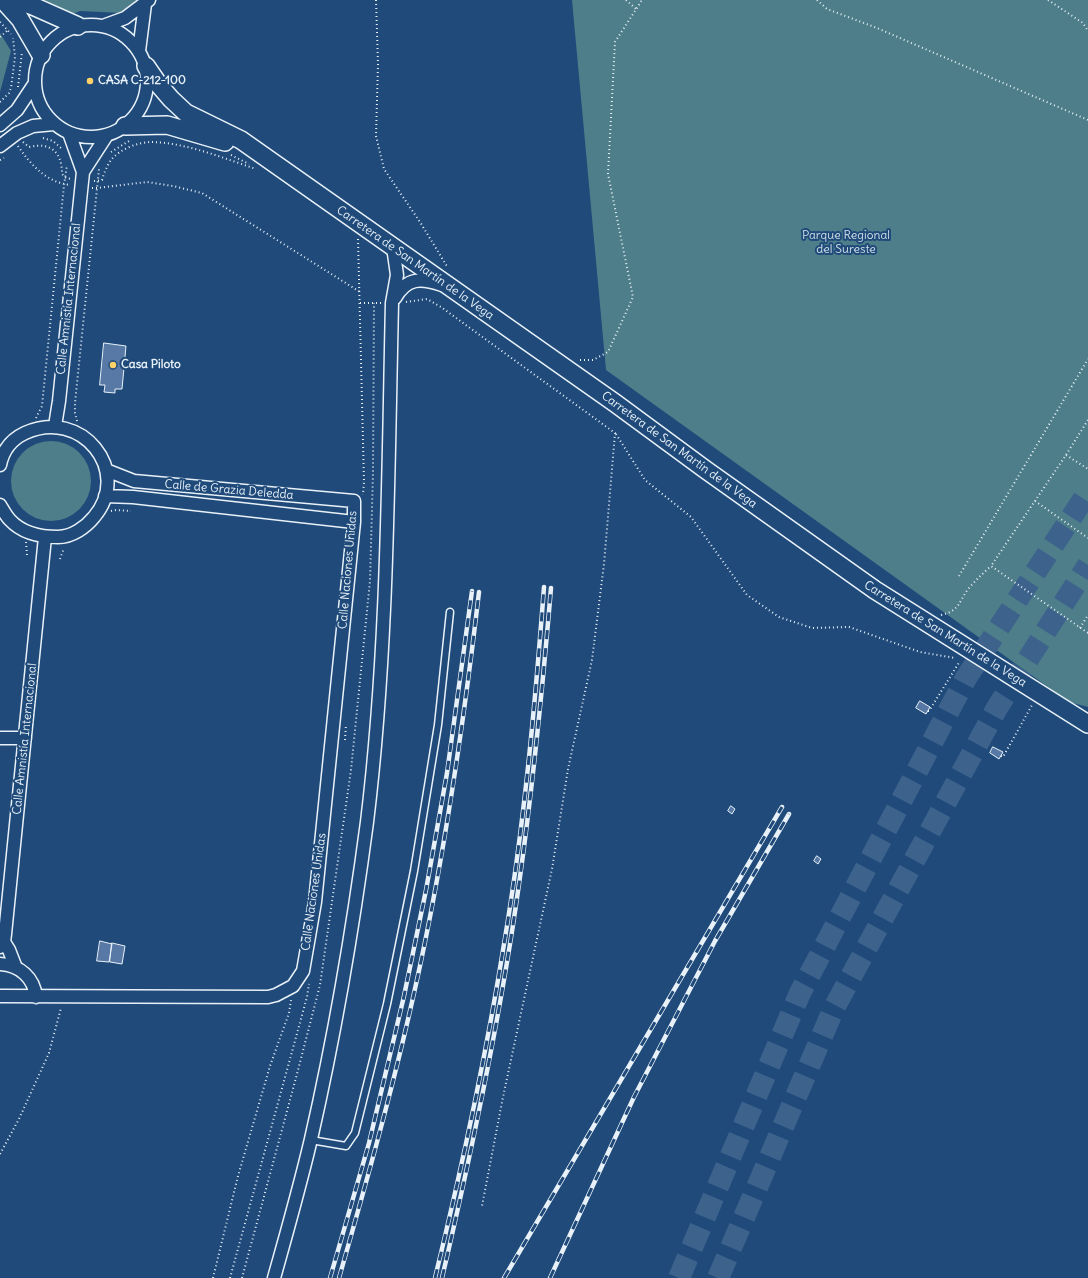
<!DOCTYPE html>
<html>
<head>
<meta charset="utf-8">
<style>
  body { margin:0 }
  canvas { display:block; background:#1f4a7a }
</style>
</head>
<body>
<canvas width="1088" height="1278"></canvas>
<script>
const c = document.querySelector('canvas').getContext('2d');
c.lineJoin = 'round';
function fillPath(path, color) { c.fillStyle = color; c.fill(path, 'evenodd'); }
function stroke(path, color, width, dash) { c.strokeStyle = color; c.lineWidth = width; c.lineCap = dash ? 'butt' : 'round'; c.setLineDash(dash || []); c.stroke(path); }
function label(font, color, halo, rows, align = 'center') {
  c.font = font + ' Delius,sans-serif'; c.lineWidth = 4; c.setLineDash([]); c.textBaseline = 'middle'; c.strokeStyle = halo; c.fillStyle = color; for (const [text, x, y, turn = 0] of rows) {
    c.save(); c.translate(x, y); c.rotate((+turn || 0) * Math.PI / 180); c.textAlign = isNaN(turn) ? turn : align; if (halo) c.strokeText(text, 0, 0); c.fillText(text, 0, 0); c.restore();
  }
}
const green = new Path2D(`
  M36,0H141L122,13L80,11L66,17Z
  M572,0H1088V707L1069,702L606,370Z
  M0,33L11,51L0,92Z
  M11 481a40 40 0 1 1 80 0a40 40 0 1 1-80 0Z`);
const building = new Path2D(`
  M104,343L126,346L122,389H115V393L104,392L105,385H100Z
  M920,701L930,707L926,714L916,708Z
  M993,747L1003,752L999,759L990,753Z
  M731,806L735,809L732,814L728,811Z
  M817,856L821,859L818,864L814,861Z
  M100,941L112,944L109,962L97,961Z
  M112,943L125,946L122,964L110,962Z`);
const highwayTunnel = new Path2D(`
  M679,1278L800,993L966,678L1088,492
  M718,1278L834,1008L997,708L1088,565`);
const path = new Path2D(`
  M376,0L378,64L376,136L384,169L420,222L448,268
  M626,0L636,9
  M817,0L827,9L877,28L1088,120
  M1048,0L1083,23L1088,31
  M0,22L11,34
  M0,37L8,30
  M18,87L22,52
  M0,102L9,93L11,88L15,57L13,38
  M43,138L53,141L61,148
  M23,142L29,147C51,142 62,152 62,174L66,178L72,179
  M18,146C31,165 46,182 70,185
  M111,152L129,141
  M231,155L249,164
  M0,160L4,158
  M94,181L102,180C104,173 107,166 111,160C120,149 138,142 152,142C187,143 223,158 256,169
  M92,188H97L147,182L173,186L202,193L360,292
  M358,239L364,482L363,495
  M406,302L427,299L441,307L615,433L604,564L592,660L568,769L552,869L503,1097L482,1206
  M360,303H381
  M580,360H593L608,352L633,297L608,174L615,42L642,0
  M36,418L42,406L64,185L67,165
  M1088,420L1066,455L991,566L1088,633
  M77,421L75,413V403L99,169
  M616,434L645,480L691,517L747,595L779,617L812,628L849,627L920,652L955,658
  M1066,455L1088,469
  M1035,501L1088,538
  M111,511L116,510L131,511
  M26,542L27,555
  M60,559L64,548
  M959,576L1088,359
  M941,615C961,610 958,602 969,588C976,580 983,573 991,566
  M1080,628L1088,615
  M928,711H929L960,661
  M345,740L346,724
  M1001,756L1003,757L1032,705
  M0,1154L19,1119L49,1053L61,1008
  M213,1278L238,1176L270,1066L289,1013L291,1000
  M230,1278L307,997L309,984
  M242,1278L297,1074L320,985L351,770L370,581L373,473L374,303`);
const lane = new Path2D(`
  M311,1140L346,1146L355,1133L387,1004L414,871L438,725L450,612`);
const street = new Path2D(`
  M35 81a56 56 0 1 1 112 0a56 56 0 1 1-112 0Z
  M103,26L125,18L149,0
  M139,51L145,4
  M0,125L17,110L35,83
  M0,146L17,133L33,126L54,124
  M83,172L107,135
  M395,298C407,277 421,278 442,285
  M55,426L59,401L83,172L69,133
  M0,465C3,450 12,439 25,433C81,407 133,471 94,517C86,527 72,537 58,537C41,537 22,533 10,520C6,516 3,510 0,505
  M105,496L133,497L354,522
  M0,738H25
  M4,942L9,950L16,968
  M0,947L4,942L5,934L45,537
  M0,964C20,965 34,978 36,997
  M0,996L268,997L276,995L293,986L303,971L315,902L354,522V501L134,481L106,470
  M274,1278C287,1232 300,1186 311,1139C335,1034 353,928 367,822C388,650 388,476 392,303L397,275L393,247`);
const secondary = new Path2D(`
  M3,0L20,19L41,55
  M16,0L33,6L78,26
  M146,66L159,85L171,99L186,113L241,140L615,403L706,470L875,590L1088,724
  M125,126L167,125L225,142`);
const rail = new Path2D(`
  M330,1278L369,1143L404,996L426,890L447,773L472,591
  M339,1278C365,1187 391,1095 412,1002C443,867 463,729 479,592
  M435,1278C462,1167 486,1056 504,944C524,826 535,706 544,587
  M442,1278C468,1167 492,1056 510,944C529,826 541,707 551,588
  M504,1278L782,807
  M550,1278L634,1097L715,941L789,814`);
const markers = [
  [90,81,4,"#ffd166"],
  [113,365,4,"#ffd166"]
];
const poiNames = [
  ["CASA C-212-100",98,81],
  ["Casa Piloto",121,365]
];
const parkNames = [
  ["Parque Regional",846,236],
  ["del Sureste",846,250]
];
const streetNames = [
  ["Carretera de San Martín de la Vega",415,263,35],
  ["Calle Amnistía Internacional",69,299,-84],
  ["Carretera de San Martín de la Vega",679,450,36],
  ["Calle de Grazia Deledda",229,490,5],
  ["Calle Naciones Unidas",348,570,-85],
  ["Carretera de San Martín de la Vega",945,634,32],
  ["Calle Amnistía Internacional",25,739,-84],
  ["Calle Naciones Unidas",314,892,-82]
];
fillPath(green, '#4e7e89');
fillPath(building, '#5879a5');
stroke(building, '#e8f1f8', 1);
stroke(highwayTunnel, '#3d638d', 22, [22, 11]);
stroke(lane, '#e8f1f8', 9);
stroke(street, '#e8f1f8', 15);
stroke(secondary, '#e8f1f8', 20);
stroke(path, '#e8f1f8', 2, [1, 3]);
stroke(lane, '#1f4a7a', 6);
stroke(street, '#1f4a7a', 12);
stroke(secondary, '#1f4a7a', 17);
stroke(rail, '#e8f1f8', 4.5);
stroke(rail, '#1f4a7a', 3, [9]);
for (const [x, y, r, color] of markers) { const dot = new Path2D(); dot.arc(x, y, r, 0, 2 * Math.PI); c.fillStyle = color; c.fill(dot); stroke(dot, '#1f4a7a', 1.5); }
label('bold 12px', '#e8f1f8', '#1f4a7a', poiNames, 'left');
label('12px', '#d1e0e7', '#1f4a7a', parkNames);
label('12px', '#e8f1f8', '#1f4a7a', streetNames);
</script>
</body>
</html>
